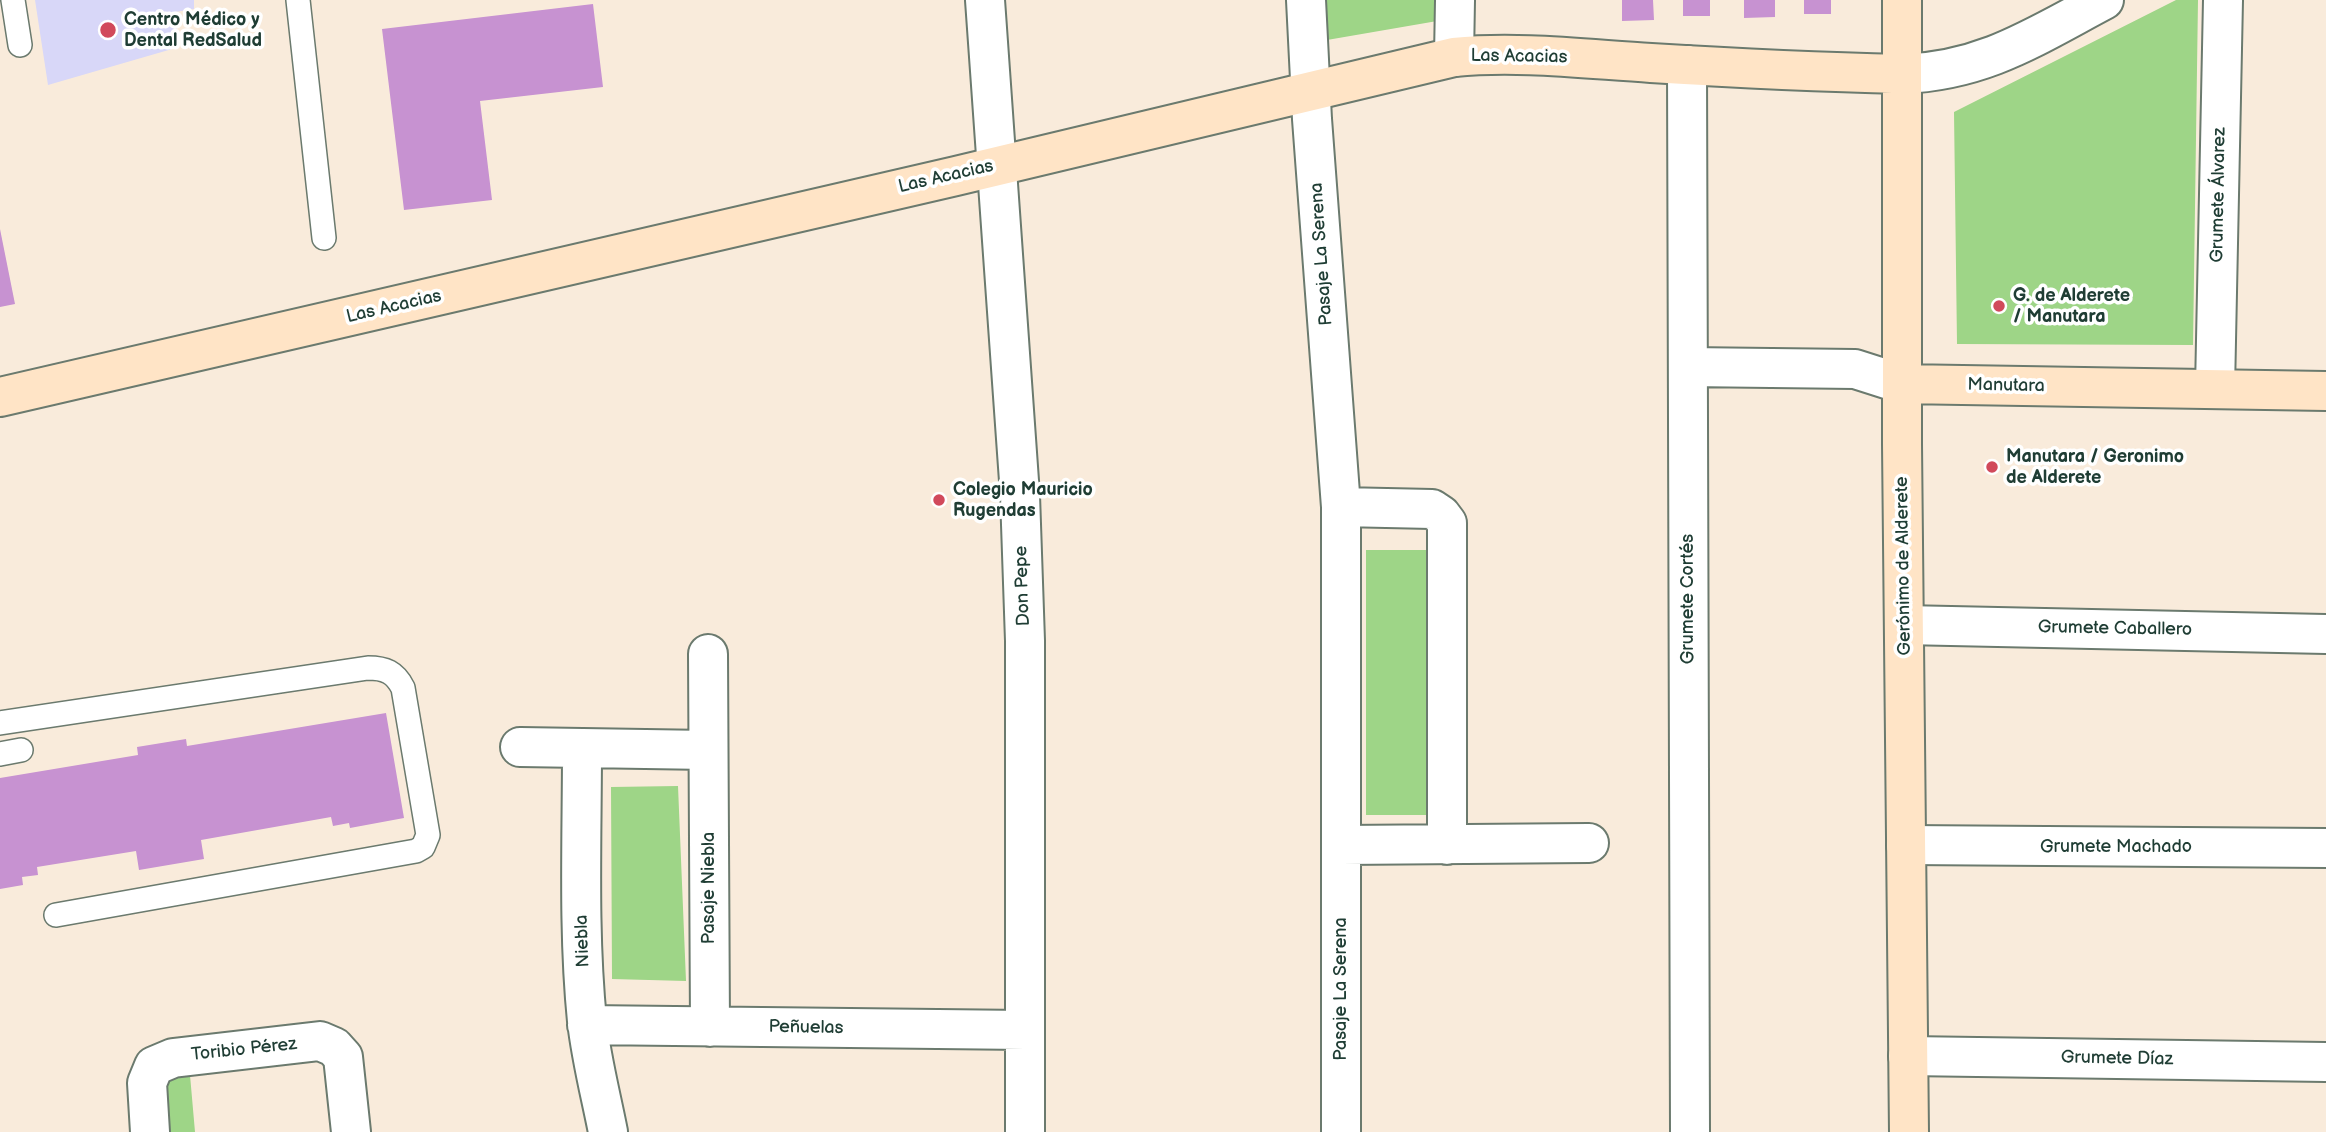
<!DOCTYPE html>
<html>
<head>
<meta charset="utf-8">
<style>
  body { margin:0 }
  canvas { display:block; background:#f9ebdb }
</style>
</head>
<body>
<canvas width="2326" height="1132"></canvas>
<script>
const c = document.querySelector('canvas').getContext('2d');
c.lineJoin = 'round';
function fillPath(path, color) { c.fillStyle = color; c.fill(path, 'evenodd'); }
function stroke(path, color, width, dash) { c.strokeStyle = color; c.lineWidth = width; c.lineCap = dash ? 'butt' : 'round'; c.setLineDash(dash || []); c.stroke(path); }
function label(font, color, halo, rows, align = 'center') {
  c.font = font + ' "Balsamiq Sans",sans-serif'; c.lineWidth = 7; c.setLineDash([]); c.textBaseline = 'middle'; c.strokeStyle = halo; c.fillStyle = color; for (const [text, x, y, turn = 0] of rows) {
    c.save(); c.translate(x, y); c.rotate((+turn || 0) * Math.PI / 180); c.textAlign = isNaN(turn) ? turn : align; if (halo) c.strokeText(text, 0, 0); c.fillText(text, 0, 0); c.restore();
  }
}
const built = new Path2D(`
  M35,0H194V9L175,12L179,47L48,85Z`);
const green = new Path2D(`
  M1325,0H1442L1443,20L1327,40Z
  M2176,0H2198L2193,345L1957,344L1954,112Z
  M1366,550H1430V815H1366Z
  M678,786L686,981L612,979L611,787Z
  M190,1075L195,1132H170L166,1080Z`);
const building = new Path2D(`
  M1622,0H1653L1654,20L1622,21Z
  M1683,0H1710V16H1683Z
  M1744,0H1775V17L1744,18Z
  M1804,0H1831V14H1804Z
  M593,4L603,87L480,101L492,200L404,210L382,29Z
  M0,229L15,304L0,307Z
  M386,713L404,818L350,828L349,823L333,826L331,817L201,840L204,859L139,870L136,851L37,867L38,875L22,877L23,885L0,889V778L138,755L137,747L186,739L187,746Z`);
const service = new Path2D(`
  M13,0L20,45
  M298,0L324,238
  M0,723L368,668C385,668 395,672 403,688L428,835L423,847L416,851L56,915
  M0,754L21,750`);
const minor = new Path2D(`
  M985,0L1020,495L1025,641V1132
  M1306,0L1312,119L1341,507V1132
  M1454,57L1455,0
  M1687,65L1690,1132
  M1902,74C1984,71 2034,37 2104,0
  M1688,367L1855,369L1902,384
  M2215,389L2223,0
  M1341,507L1432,509L1441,515L1447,523V845
  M1904,625L2326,634
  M708,654L710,1027
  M520,747L708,750
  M582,748C582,839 578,931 587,1021C591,1058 601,1096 608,1132
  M1342,845L1589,843
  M1906,845L2326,848
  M587,1025L1025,1030
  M1908,1056L2326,1062
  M150,1132L147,1083L154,1066L173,1058L320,1041L334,1047L343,1057L351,1132`);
const secondary = new Path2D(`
  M1902,0V444L1909,1132
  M1902,384L2326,391
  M0,397L956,176L1454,57C1519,51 1585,59 1651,63C1734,68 1818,72 1902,74`);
const markers = [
  [108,30,9,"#d1495b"],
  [1999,306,7,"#d1495b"],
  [1992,467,7,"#d1495b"],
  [939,500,7,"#d1495b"]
];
const poiNames = [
  ["Centro Médico y",124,20],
  ["Dental RedSalud",124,41],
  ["G. de Alderete",2013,296],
  ["/ Manutara",2013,317],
  ["Manutara / Geronimo",2006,457],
  ["de Alderete",2006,478],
  ["Colegio Mauricio",953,490],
  ["Rugendas",953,511]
];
const streetNames = [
  ["Las Acacias",1519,57,1],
  ["Las Acacias",946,177,-13],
  ["Grumete Álvarez",2219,195,-89],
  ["Pasaje La Serena",1322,254,-94],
  ["Las Acacias",394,307,-13],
  ["Manutara",2006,386,1],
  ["Gerónimo de Alderete",1904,566,-91],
  ["Don Pepe",1023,586,-92],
  ["Grumete Cortés",1688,599,-90],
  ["Grumete Caballero",2115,629,1],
  ["Grumete Machado",2116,847],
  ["Pasaje Niebla",709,888,-90],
  ["Niebla",583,941,-92],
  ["Pasaje La Serena",1341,989,-90],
  ["Peñuelas",806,1028,1],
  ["Toribio Pérez",244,1050,-6],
  ["Grumete Díaz",2117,1059,1]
];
fillPath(built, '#d8d7f8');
fillPath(green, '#9ed587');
fillPath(building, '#c792d1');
stroke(service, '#6b7a6e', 26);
stroke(minor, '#6b7a6e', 42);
stroke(secondary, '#6b7a6e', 42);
stroke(service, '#fff', 23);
stroke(minor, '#fff', 38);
stroke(secondary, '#ffe4c6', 38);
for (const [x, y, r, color] of markers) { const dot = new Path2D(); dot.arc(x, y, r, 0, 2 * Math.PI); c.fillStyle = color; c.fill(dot); stroke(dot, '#fff', 2.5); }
label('bold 18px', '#1f3d34', '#fff', poiNames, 'left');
label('18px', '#1f3d34', '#fff', streetNames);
</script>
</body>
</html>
